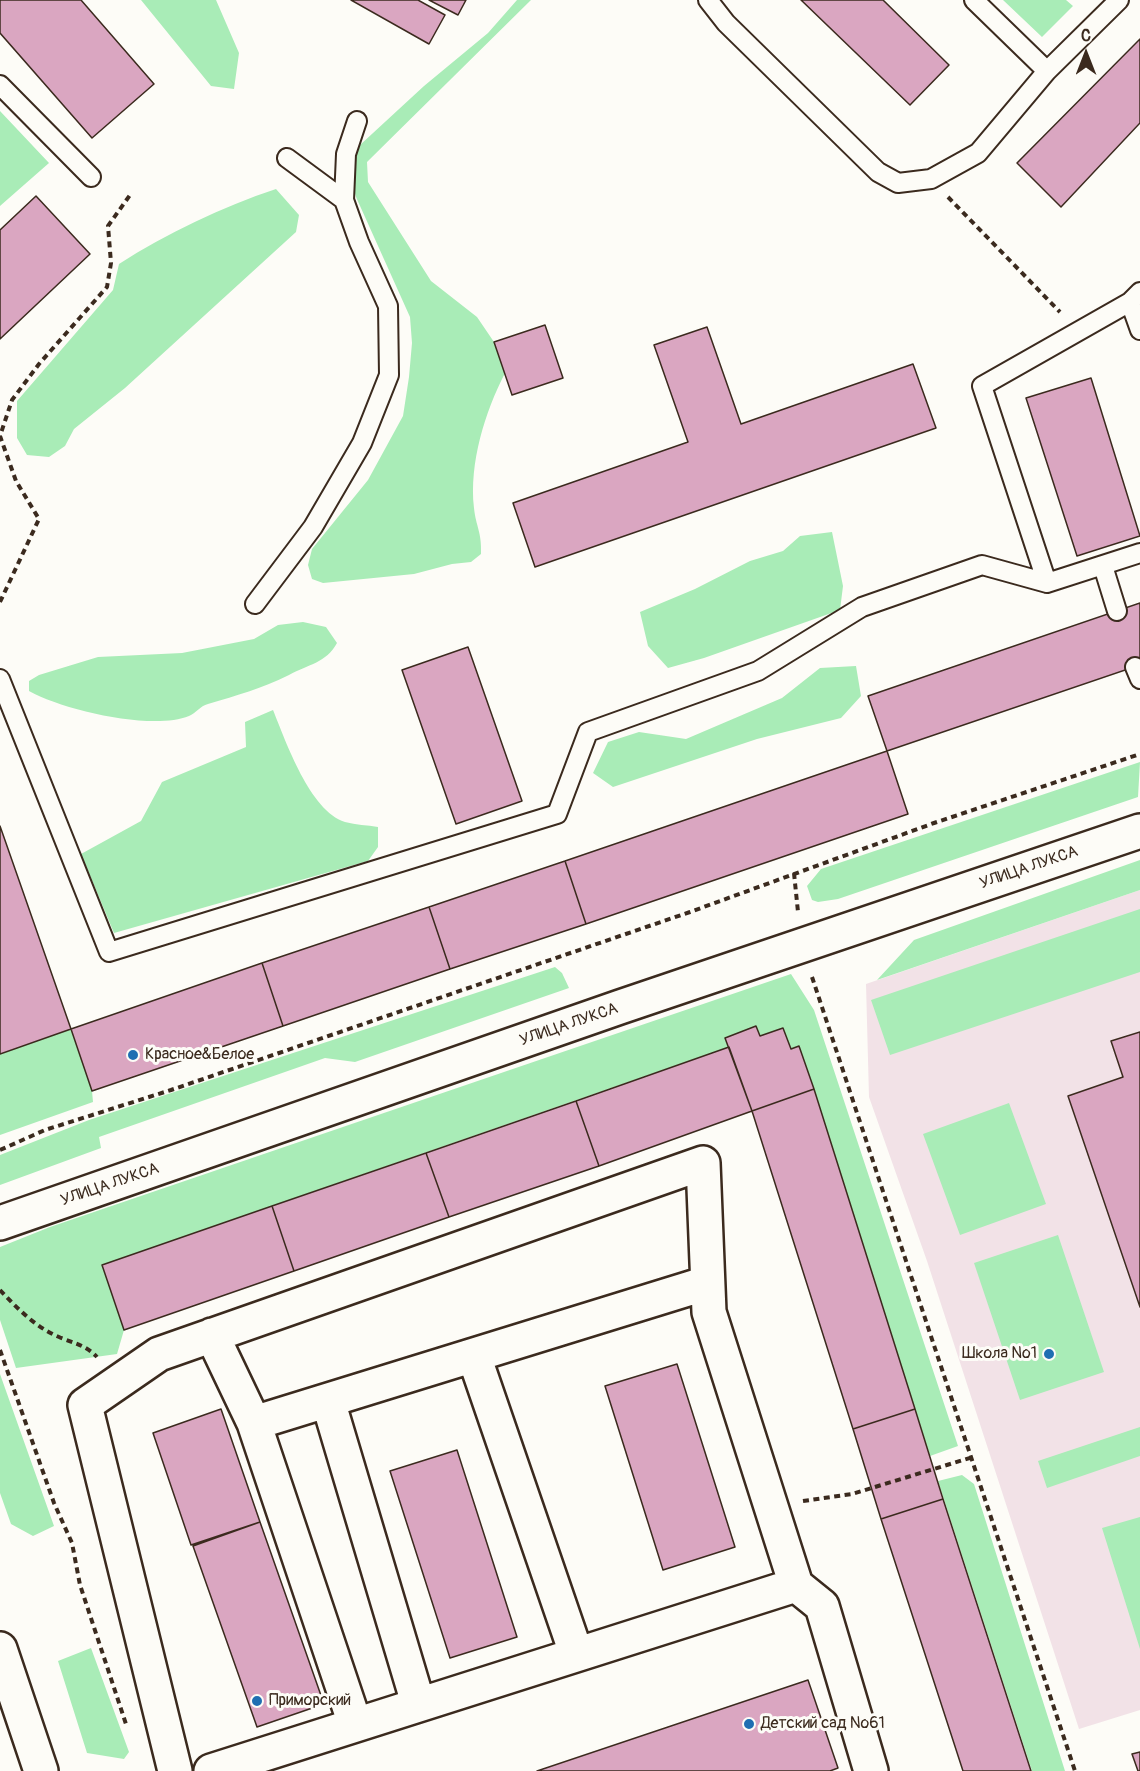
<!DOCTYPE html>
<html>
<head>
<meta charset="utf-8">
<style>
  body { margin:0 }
  #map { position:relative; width:1140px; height:1771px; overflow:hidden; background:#fdfcf7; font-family:Pangolin,sans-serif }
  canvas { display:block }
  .north { position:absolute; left:1056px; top:24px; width:60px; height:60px; -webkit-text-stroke:4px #fdfcf7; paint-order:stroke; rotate:0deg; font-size:16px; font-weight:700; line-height:24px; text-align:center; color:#3b2a1e }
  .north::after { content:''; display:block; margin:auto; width:21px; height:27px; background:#3b2a1e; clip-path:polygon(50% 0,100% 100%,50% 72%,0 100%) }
</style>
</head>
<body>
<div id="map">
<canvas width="1140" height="1771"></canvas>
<div class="north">С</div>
</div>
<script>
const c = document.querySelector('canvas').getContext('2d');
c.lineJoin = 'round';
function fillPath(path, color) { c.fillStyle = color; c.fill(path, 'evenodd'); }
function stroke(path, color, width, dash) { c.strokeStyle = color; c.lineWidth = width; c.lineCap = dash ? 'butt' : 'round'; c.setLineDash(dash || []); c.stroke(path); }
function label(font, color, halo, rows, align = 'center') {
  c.font = font + ' Pangolin,sans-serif'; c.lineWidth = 6; c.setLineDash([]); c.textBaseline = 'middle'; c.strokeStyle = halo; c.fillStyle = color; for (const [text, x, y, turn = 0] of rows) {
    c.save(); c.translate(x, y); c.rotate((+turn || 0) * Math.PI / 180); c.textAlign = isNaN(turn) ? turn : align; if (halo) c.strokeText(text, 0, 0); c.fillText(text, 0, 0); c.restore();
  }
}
const built = new Path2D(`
  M1140,890V1710L1079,1729L927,1261L869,1097L866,984Z`);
const green = new Path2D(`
  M141,0H216L239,53L234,89L211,86Z
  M517,0H531L367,162L368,182L431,281L477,317L494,342L505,373C485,412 469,463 474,508C476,527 482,532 481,554L471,562L452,564L414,574L323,583L312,579L308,565L312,549L368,480L403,416L409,377L412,343L410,317L356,197L351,179V158L360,145L424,86L488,33Z
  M1003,0H1066L1073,6L1042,37Z
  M0,111L49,163L0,206Z
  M276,189L299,215L296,232L125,388L74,429L65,446L49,457L27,455L17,438V401L113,290L119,264C167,233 222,207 276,189Z
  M832,532L843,586L840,610L704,658L668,668L648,646L640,612L695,589L750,561L783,551L800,536Z
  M303,622L326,627L337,643C326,663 309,664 289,675C260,689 238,695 208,704C200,706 196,713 189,716C152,731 63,710 29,691V681L39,675L98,657L182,653L254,639L278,625Z
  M856,666L861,696L841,718L757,739L613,787L593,773L608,742L639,732L686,739L782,698L820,668Z
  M273,710C286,742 310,811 345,822C356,825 367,825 378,827V847L368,861L114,933L81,854L141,821L162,782L246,747L245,722Z
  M1140,762L1138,797L838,899L818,902L812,900L807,886L821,869Z
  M1140,860V890L877,980L914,940Z
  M1140,909V972L890,1055L871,1000Z
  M555,967L562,973L569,988L355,1062L325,1058L99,1137L101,1148L0,1185V1155L89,1120Z
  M791,974L814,1010L958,1446L930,1456L814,1089L799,1046L791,1049L783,1028L760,1036L756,1027L726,1037L729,1047L102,1265L124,1330L117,1354L16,1368L0,1320V1247L50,1227Z
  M71,1029L92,1091L93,1102L0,1135V1054Z
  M1009,1103L1046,1204L960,1235L923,1134Z
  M1058,1235L1104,1372L1020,1400L974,1263Z
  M0,1374L54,1526L33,1536L11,1524L0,1493Z
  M1140,1427V1456L1047,1488L1038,1461Z
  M962,1475L974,1484L1065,1771H1032L938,1481Z
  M1140,1517V1649L1102,1528Z
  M91,1648L129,1752L124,1759L87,1753L58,1661Z`);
const building = new Path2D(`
  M0,0H81L154,84L92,138L0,33Z
  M351,0H418L445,15L429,44Z
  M429,0H466L458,15Z
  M801,0H883L949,65L910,105Z
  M1140,39V123L1061,207L1017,163Z
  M36,196L90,254L0,339V230Z
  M545,325L563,378L512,395L494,342Z
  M707,327L741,424L913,364L936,428L535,567L513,503L688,442L654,345Z
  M1091,378L1140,536L1077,556L1026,398Z
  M1140,603V665L887,751L868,696Z
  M468,647L522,801L456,824L402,670Z
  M887,751L908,814L586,924L565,861Z
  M0,826L71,1029L0,1054Z
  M565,861L586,924L450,969L429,907Z
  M429,907L450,969L283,1026L262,963Z
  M262,963L283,1026L92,1091L71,1029Z
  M756,1026L760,1036L783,1028L791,1049L799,1046L814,1089L752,1111L725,1038Z
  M1140,1032V1307L1068,1096L1123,1077L1111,1041Z
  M729,1047L752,1111L599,1166L576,1101Z
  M814,1089L915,1409L853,1429L752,1111Z
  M576,1101L599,1166L449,1217L426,1153Z
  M426,1153L449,1217L294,1271L272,1206Z
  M272,1206L294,1271L124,1330L102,1265Z
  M677,1364L735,1547L663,1570L605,1386Z
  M221,1409L260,1522L191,1545L153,1433Z
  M915,1409L943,1499L881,1519L853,1429Z
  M457,1450L517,1637L450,1658L390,1471Z
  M943,1499L1031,1771H963L881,1519Z
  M260,1522L324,1704L257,1727L193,1546Z
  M808,1680L838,1768L830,1771H537Z
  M1140,1752V1771H1138L1132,1754Z`);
const path = new Path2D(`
  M948,197L1060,312
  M0,602L39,519L16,481L0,436L12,400L39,364L107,287L111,263L108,226L130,195
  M794,873L798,912
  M812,977L1075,1771
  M0,1150L45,1130L171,1090L690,912L934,823L1140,754
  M0,1290C17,1308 35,1327 59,1337C73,1343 86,1345 97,1357
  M0,1350L54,1503L72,1543L80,1585L126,1724
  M803,1501L852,1494L973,1457`);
const service = new Path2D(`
  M708,0L726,23L878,172L898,183L931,179L978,153L1047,71
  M974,0L1047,71L1119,0
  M0,85L91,177
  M287,158L344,200
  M1140,292L1130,302L1140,330
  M1130,302L982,386L1047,583L1140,553
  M1103,566L1117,611
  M255,604L313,527L362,443L389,375L388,306L359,242L344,200L346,154L357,121
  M1135,667L1140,679
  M0,679L109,952L557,814L588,732L758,671L862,607L982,565L1047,583`);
const minor = new Path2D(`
  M0,1223L620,1007L1140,831
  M212,1335L254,1423L707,1283
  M474,1356L576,1653
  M328,1401L418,1703
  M254,1423L355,1724
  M175,1771L85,1405L159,1354L703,1163L709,1312L796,1585
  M211,1771L796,1585L822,1606L871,1771`);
const secondary = new Path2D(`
  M0,1649L41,1771`);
const markers = [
  [133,1055,6,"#1f6fb2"],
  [1049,1354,6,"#1f6fb2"],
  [257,1701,6,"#1f6fb2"],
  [749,1724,6,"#1f6fb2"]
];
const streetNames = [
  ["УЛИЦА ЛУКСА",1029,868,-19],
  ["УЛИЦА ЛУКСА",569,1025,-19],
  ["УЛИЦА ЛУКСА",110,1185,-19]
];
const poiNames = [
  ["Красное&Белое",145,1055],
  ["Школа №1",1037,1354,"right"],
  ["Приморский",269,1701],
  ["Детский сад №61",761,1724]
];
fillPath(built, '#f2e2e7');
fillPath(green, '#a9ecb7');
fillPath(building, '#daa6c1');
stroke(building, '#3b2a1e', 1.5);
stroke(service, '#3b2a1e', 22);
stroke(minor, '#3b2a1e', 38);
stroke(secondary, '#3b2a1e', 38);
stroke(path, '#3b2a1e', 4, [6, 4.5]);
stroke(service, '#fdfcf7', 18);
stroke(minor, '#fdfcf7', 33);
stroke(secondary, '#fdfcf7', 33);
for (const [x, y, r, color] of markers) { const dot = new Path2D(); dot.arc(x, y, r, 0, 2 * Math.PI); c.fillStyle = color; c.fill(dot); stroke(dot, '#fdfcf7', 2); }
label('16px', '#3b2a1e', '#fdfcf7', streetNames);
label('16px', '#3b2a1e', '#fdfcf7', poiNames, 'left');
</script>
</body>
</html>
